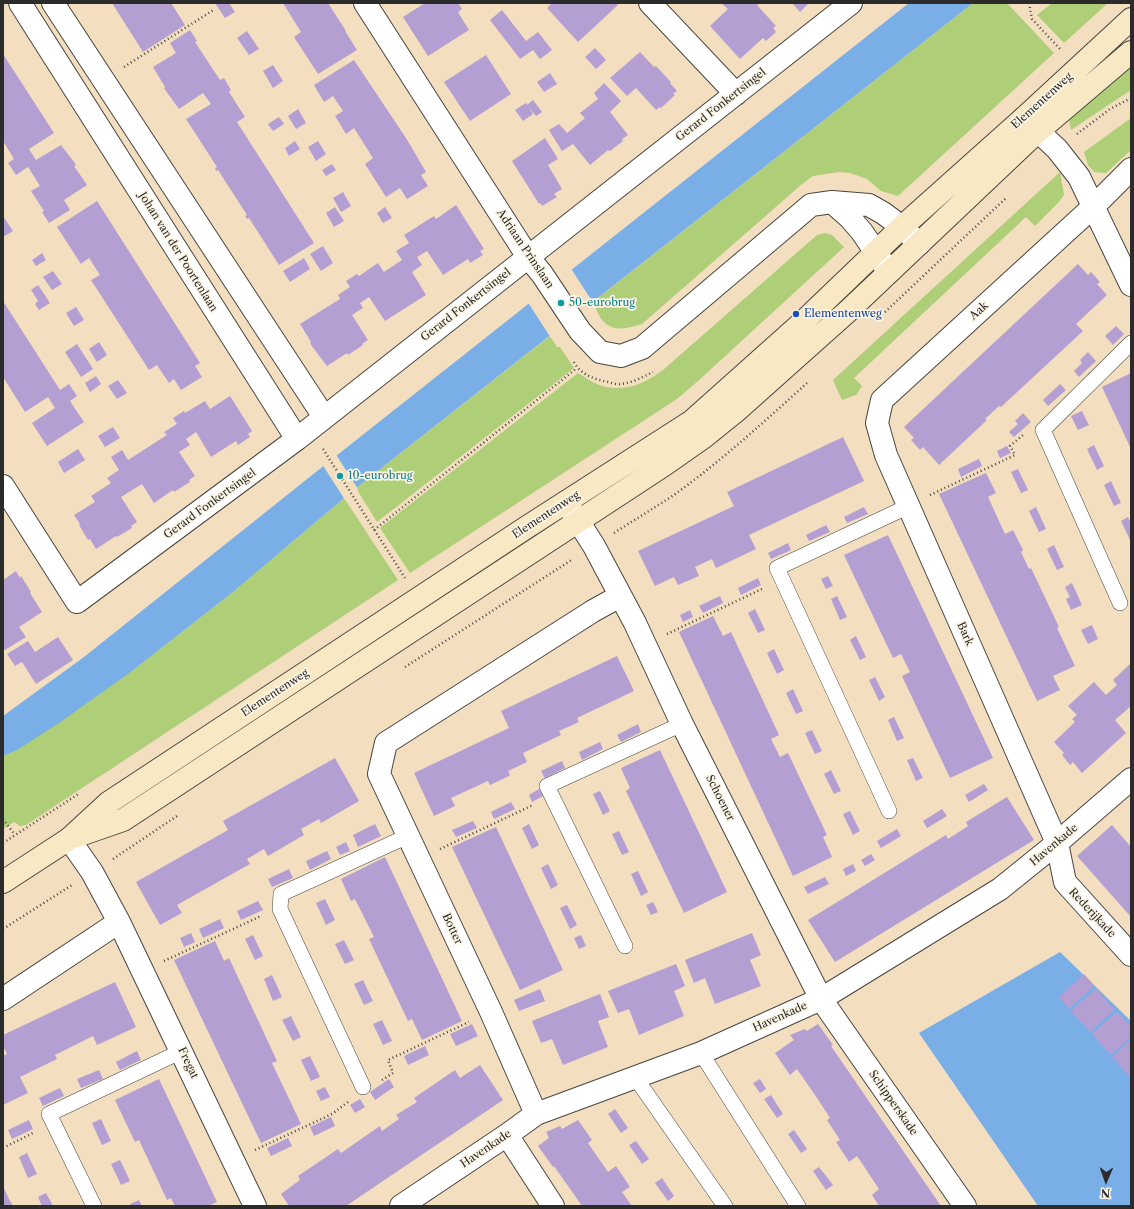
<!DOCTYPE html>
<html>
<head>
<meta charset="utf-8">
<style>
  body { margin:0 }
  #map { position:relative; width:1134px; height:1209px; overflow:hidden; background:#f3dec0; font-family:"Libre Caslon Text",serif }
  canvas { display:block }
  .frame { position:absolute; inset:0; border:4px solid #2b2b2b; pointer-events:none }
  .north { position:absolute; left:1086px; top:1161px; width:40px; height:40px; -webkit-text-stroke:3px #fcf5e5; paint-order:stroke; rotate:182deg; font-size:11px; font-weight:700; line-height:16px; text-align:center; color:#2b2b2b }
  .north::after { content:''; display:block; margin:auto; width:14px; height:18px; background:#2b2b2b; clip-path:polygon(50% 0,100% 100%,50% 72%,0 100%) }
</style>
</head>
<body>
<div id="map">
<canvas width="1134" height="1209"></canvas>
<div class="frame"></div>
<div class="north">N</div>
</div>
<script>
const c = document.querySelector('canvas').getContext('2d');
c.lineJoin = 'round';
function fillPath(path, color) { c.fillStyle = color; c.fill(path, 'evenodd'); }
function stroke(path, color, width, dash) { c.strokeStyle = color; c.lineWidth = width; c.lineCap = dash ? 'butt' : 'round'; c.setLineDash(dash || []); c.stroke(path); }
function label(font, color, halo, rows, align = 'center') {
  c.font = font + ' "Libre Caslon Text",serif'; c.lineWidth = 3.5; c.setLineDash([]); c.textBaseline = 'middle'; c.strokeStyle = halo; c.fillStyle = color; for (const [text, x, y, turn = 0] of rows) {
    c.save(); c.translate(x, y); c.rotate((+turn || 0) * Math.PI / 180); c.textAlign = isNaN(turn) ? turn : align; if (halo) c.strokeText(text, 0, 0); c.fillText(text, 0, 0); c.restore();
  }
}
const green = new Path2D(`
  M973,3H1007L1054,53L898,196L881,191L867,179L850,173L839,172L813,176L801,185L642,324C629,328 614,333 603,321C599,317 596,308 593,302Z
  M1052,3H1108L1064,43L1037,15Z
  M1131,58V90L1071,130L1068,116Z
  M1131,118V150L1106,173L1094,172L1088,165L1084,152Z
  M1060,172L1064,195L1058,203L1035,226L1026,217L854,378L862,386L856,395L842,400L833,380Z
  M825,233L832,235L844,247L698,381L677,399L410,573L380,528L578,373C586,378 596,385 606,387C627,391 646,383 663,370L817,235Z
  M550,336L557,347H560L574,368L377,522L356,488Z
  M344,498L398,580L26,825L20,826L14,822L4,828L3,834V730L132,671L233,592Z`);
const water = new Path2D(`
  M909,3H973L356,488L233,592L132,671L59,723L17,750L3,756V716L84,657L336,456Z
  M1060,952L1131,1021V1206H1038L919,1033Z`);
const pier = new Path2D(`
  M570,267L594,304L551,338L527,301Z
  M335,453L358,489L345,500L322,464Z`);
const building = new Path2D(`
  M112,3H171L185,25L143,52Z
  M215,3H229L235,12L225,18Z
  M283,3H328L346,31H345L357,50L318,74L294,37L301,32Z
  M425,3H458L462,9L458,12L469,30L428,56L403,17Z
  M552,3H616L618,5L578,42L547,8Z
  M721,3H760L757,5L776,26L773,28L776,32L766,41L763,38L740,59L710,26L728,9Z
  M792,3H809L800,12Z
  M502,10L526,41L538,32L552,50L540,59L533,50L520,59L490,20Z
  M190,30L197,41L195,42L220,80L224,78L231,90L229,92L245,117L237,122L314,243L279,265L249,218L247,219L245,216L247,215L218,170L216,171L215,168L217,167L186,119L211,104L203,93L179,109L166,91L164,88L165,87L153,67L176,53L170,43Z
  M247,31L259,49L249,55L237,38Z
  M595,48L606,60L596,69L585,57Z
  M640,52L654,67L656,66L671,82L670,83L677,91L673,94L675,95L661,108L660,107L656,110L636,88L627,96L610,78Z
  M3,54L54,133L29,149L36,160L61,145L74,162L76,165L74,166L87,185L64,200L70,210L49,223L42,212L44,211L31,191L40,186L28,167L16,175L8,163L14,159L3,141Z
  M486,55L511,94L470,121L444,82Z
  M354,60L406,138L426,172L421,175L428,186L407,199L400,188L386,197L365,164L373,158L354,128L346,134L335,116L343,111L333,96L324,102L314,85Z
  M273,65L283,81L273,88L263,71Z
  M550,73L557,84L544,92L537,82Z
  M604,83L621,101L610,112L628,135L622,139L623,141L610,151L608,150L590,165L573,144L562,151L549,130L559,124L567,133L585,118L580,113L598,99L594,93Z
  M533,100L542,112L536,116L527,105Z
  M526,103L533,114L523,121L515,110Z
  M298,109L306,123L296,129L288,116Z
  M279,117L284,124L273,131L268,124Z
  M545,138L558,159L548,165L562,189L554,194L557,197L542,206L540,203L539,204L512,161Z
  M295,141L300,149L289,156L285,148Z
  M318,141L326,154L316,161L308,147Z
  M332,164L336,170L326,176L322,170Z
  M343,192L351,206L341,212L333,198Z
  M97,201L200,363L195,366L202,377L181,390L174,379L169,383L157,365L149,370L91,280L100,275L89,258L81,264L57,227Z
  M456,205L484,249L480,251L483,255L470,263L468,259L443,275L427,251L417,257L422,265L412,272L426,295L385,321L369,297L360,303L363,308L352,315L368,340L362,344L363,345L348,355L347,353L327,366L311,345L310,342H311L300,324L340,299L338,295L350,287L346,281L357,274L359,276L378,263L384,272L402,260L396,251L409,243L404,235L434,216L436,219Z
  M335,207L344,221L334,227L326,213Z
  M385,207L392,218L383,223L377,213Z
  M3,216L13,231L3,237Z
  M323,246L333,263L321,271L310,254Z
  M42,253L46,260L36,266L32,260Z
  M304,258L310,269L290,282L283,271Z
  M1078,264L1088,275L1091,272L1100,282L1097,284L1107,295L1076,324L1083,331L1001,407L999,406L985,419L987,420L939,465L923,447L920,450L911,440L914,438L904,427Z
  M53,271L62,284L52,290L43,277Z
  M38,285L50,303L39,310L35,304L38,301L31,290Z
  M3,301L60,390L69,384L77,396L70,401L84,422L47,446L32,423L55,408L48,397L25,412L3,377Z
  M76,307L84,320L74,326L66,313Z
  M1116,326L1124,334L1113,345L1105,336Z
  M99,342L107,355L97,362L89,349Z
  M77,344L93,369L81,377L65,352Z
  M1088,352L1096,361L1079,377L1074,371L1082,363L1080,360Z
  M1131,373V449L1102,387Z
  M96,376L101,384L90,392L85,383Z
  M118,380L127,393L117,399L108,386Z
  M1060,384L1066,390L1048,406L1043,400Z
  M230,396L252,431L248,434L250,437L238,445L236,441L211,457L196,432L186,439L190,445L179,452L195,476L189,480L190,482L174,492L173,490L154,503L142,484L121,497L137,522L131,526L132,528L117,537L116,536L96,549L90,539L88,540L79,525L80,524L74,515L95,502L91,496L111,483L107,478L119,470L111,457L122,450L128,460L167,435L164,432L177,424L173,418L184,411L185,413L205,401L210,409Z
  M1082,411L1089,425L1078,430L1071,416Z
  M1023,413L1031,422L1014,437L1009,432L1018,424L1015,421Z
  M113,427L120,438L105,447L98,436Z
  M843,437L864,481L749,535L756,549L716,568L712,559L695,567L699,576L678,585L674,577L655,586L638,551L734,506L727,492Z
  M1094,445L1104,466L1097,470L1087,449Z
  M1007,446L1011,453L1000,458L997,451Z
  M78,449L85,460L64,473L58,462Z
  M979,459L982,466L961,477L958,469Z
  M1018,469L1028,490L1021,493L1011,472Z
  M986,473L996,493L988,497L1005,534L1013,530L1023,550L1021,552L1029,569L1031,568L1059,627L1057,628L1075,666L1053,676L1060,690L1037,701L939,494Z
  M1111,481L1121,503L1114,506L1104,485Z
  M864,507L868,514L847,523L844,517Z
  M1036,507L1046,529L1039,532L1029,511Z
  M1128,517L1131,524V542L1121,521Z
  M826,525L830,532L809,541L806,535Z
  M888,535L993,758L950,778L902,676L910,672L901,654L893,658L844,555Z
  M788,543L791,550L771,559L768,553Z
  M1054,545L1064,567L1057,570L1047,549Z
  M16,571L20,578L21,576L31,592L30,593L42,612L19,627L26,637L5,650L3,648V580Z
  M828,576L833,586L826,589L821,579Z
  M758,578L761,585L741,595L738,588Z
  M1072,583L1082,605L1071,610L1066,599L1070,597L1065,587Z
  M720,596L723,603L703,613L699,606Z
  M837,596L847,617L840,620L831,599Z
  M755,609L765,630L758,633L748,613Z
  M690,610L693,617L683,622L680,615Z
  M713,616L723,636L731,632L779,735L771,739L780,757L788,753L827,835L823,837L832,857L793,876L679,632Z
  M1092,625L1098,639L1088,644L1081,630Z
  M856,636L866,657L860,660L850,640Z
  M58,637L73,660L36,684L22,662L15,666L7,654L28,641L35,652Z
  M774,649L784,670L777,674L767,653Z
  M617,656L634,691L577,718L579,722L559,731L561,735L523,753L527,762L508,771L510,775L509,776L490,785L488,781L451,798L455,806L434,816L414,773L509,728L501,711Z
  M1131,663V706L1115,720L1126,733L1082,773L1073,762L1070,765L1062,755L1064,753L1054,742L1075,722L1072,719L1077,715L1068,706L1094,682L1106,695L1117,685L1113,680Z
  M875,677L885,697L879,701L869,680Z
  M793,689L803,711L796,714L786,693Z
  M894,717L904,738L897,741L888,720Z
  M638,724L641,732L621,742L617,735Z
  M812,730L822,751L815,754L805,733Z
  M600,742L603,749L582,760L579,752Z
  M660,750L727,892L684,913L626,791L630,788L621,768Z
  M335,758L359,801L321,823L319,819L301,829L304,835L268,856L264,849L247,859L250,864L177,905L182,913L160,925L136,882L228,830L223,821Z
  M913,758L923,778L916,781L907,760Z
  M562,761L565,768L545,778L541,771Z
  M831,770L841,791L834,794L824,774Z
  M984,784L988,790L969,802L965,795Z
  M539,789L543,796L532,802L529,795Z
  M600,791L610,811L603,815L593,794Z
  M1007,797L1034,840L835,962L808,920L946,835L948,839L968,826L966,822Z
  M511,802L515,809L494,819L491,812Z
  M942,809L947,816L927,828L923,821Z
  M850,811L860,831L853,835L843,814Z
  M473,821L477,828L456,837L452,830Z
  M375,824L381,836L358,847L353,835Z
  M529,824L539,845L532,849L522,828Z
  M1112,825L1131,847V917L1077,856Z
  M496,827L563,970L520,990L452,847Z
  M897,829L901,836L881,848L877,841Z
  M619,831L629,852L622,855L612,834Z
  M346,842L350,851L340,855L336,847Z
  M327,851L331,859L310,870L306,861Z
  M871,854L875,860L865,866L861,860Z
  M385,857L462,1021L422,1040L412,1019L408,1021L369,939L374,937L355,899L351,901L341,879Z
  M548,864L558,885L551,889L541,868Z
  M853,864L856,871L846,876L843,869Z
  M289,869L293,878L272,887L268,879Z
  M638,871L648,892L641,896L631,874Z
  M825,877L829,884L808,894L804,887Z
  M325,899L335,920L326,925L316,903Z
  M258,901L263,910L241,920L237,911Z
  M653,902L658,912L651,915L646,905Z
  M567,905L577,925L570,929L560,908Z
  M220,919L224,928L203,938L199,929Z
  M191,933L195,942L184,947L180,938Z
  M752,933L761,955L750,960L761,986L715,1004L705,978L694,983L685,960Z
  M253,935L263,956L255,960L245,939Z
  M581,935L586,946L579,949L574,938Z
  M344,940L354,960L345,964L335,944Z
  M215,941L224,961L229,958L277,1061L272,1063L301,1124L261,1143L174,960Z
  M676,964L685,986L674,991L684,1016L639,1035L629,1009L618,1013L608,991Z
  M1084,974L1093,984L1092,988L1069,1009L1059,997Z
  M272,975L282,997L273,1001L264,979Z
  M363,980L373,1001L364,1005L354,984Z
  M115,982L136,1027L97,1045L93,1036L55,1055L57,1059L20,1077L28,1093L3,1105V1056L7,1054L3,1046V1035Z
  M540,989L545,1001L519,1011L514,1000Z
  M1094,990H1097L1113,1008V1011L1090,1032L1071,1011Z
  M600,994L609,1017L598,1021L608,1047L563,1065L552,1039L541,1043L532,1021Z
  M1115,1013H1118L1131,1027V1037L1111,1055L1092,1034Z
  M291,1016L301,1037L293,1041L282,1020Z
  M382,1020L392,1041L383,1045L373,1024Z
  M472,1024L478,1036L456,1046L450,1034Z
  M818,1024L833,1045L831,1046L941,1206H879L872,1195L879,1189L857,1156L849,1162L836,1142L840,1140L827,1120L830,1118L819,1101L797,1069L790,1075L775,1053L794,1040L790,1035L805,1029L807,1031Z
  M1131,1040V1078L1112,1057Z
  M425,1046L429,1055L408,1065L404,1056Z
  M137,1051L141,1060L120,1070L116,1062Z
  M310,1056L320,1077L311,1081L301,1060Z
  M480,1065L503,1100L346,1206H289L281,1194L300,1180L298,1176L338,1149L341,1153L380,1126L382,1131L399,1119L396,1115L417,1102L414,1098L455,1070L460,1078Z
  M99,1070L103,1079L81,1088L77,1079Z
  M159,1079L217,1202L208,1206H175L171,1198L167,1200L139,1140L135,1142L115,1100Z
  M389,1079L394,1087L375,1100L370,1092Z
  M760,1079L766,1089L760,1093L753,1083Z
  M325,1087L330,1097L321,1101L316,1091Z
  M60,1088L64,1096L43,1106L39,1098Z
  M771,1095L783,1114L777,1118L764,1099Z
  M360,1099L365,1107L355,1113L350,1105Z
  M615,1109L628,1128L621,1133L608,1114Z
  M331,1117L335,1126L314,1136L310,1127Z
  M101,1119L111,1141L102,1145L92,1123Z
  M29,1120L33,1129L12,1139L8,1130Z
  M578,1120L592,1140L588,1143L608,1172L616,1166L630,1187L622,1192L632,1206H582L554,1166L553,1167L538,1146L549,1138L546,1132L560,1126L562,1129Z
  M794,1130L807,1149L801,1153L788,1134Z
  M288,1138L292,1146L271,1156L267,1148Z
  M636,1141L649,1159L642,1164L629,1145Z
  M27,1153L37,1174L28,1178L19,1157Z
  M120,1160L130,1181L121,1185L111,1164Z
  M819,1167L833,1185L826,1190L813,1171Z
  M662,1178L674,1196L668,1201L655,1183Z
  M3,1186L9,1199L13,1206H3Z
  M46,1193L52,1204V1206H42L38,1197Z
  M139,1200L142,1206H131L130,1204Z`);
const path = new Path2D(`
  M1029,3L1032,19L1061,50
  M124,67L215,9
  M1077,134L1110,109L1131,98
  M885,312L1006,198
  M574,362C581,375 594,379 608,382C612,383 617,385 620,384C632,383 643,377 653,372
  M323,449L405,578
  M930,495L1015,455L1010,446L1023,435
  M374,530L577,368
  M614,533C634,520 654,508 674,495C721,461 764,422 807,383
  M667,634L764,588
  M405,667L573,559
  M3,819L15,835
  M3,843L80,793
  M440,849L533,805
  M113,859L177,816
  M3,929L72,885
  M164,961L261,916
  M382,1080L393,1073L388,1060L469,1022
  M3,1148L35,1132
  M255,1150L332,1114L348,1102`);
const lane = new Path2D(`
  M1120,603L1043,430L1131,343
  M889,811L777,568L909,506
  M625,946L547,786L682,724
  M701,1053L798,1206
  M635,1077L725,1206
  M363,1087L280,909L281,894L408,836
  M94,1206L49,1114L182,1051`);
const street = new Path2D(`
  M20,3L297,439
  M53,3L324,417
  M365,3L528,257L542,274L580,331L600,352L621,356L642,348L811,205L832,202L869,205L883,213L902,227L919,244
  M650,3L736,94
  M1024,118L1057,149L1079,177L1131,285
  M1131,169L1094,206L882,400L877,423L886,455L1057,843L1065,882L1131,955
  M832,202L850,218L862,232L889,272
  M3,486L77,602L297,439L851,3
  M566,502L594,546L635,623L682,724L821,999L965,1206
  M69,839L92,872L119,922L255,1206
  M3,999L119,922
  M536,1114L491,1012L379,774L386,743L593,611L620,596
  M507,1135L553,1206
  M401,1206L507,1135L536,1114L701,1053L821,999L1000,889L1057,843L1131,779`);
const secondary = new Path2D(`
  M77,836L123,820L667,463L704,437L735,412L847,312L1037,132L1131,52
  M3,882L69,839L108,803L527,527L692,421L804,321L902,227L1024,118L1131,19`);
const markers = [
  [561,303,4,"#0f9aa8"],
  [796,314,4,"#1a4fb4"],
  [340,476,4,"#0f9aa8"]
];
const streetNames = [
  ["Elementenweg",1042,101,-42],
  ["Gerard Fonkertsingel",721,105,-38],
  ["Adriaan Prinslaan",525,249,56],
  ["Johan van der Poortenlaan",178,252,58],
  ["Gerard Fonkertsingel",466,305,-38],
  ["Aak",979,311,-42],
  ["Gerard Fonkertsingel",210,504,-36],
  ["Elementenweg",546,515,-33],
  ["Bark",965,634,66],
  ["Elementenweg",275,693,-33],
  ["Schoener",720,798,63],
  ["Havenkade",1054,845,-40],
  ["Rederijkade",1092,913,47],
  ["Botter",452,929,65],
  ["Havenkade",780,1017,-24],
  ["Fregat",188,1063,65],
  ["Schipperskade",893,1103,55],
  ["Havenkade",486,1149,-34]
];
const cultureNames = [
  ["50-eurobrug",569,303],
  ["10-eurobrug",348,476]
];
const transitNames = [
  ["Elementenweg",804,314]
];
fillPath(green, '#aecf77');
fillPath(water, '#7aaee7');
fillPath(pier, '#f3dec0');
fillPath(building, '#b49fd2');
stroke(lane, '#494641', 16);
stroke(street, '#494641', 24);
stroke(secondary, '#494641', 24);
stroke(path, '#494641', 2.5, [1, 3]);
stroke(lane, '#fff', 15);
stroke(street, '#fff', 22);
stroke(secondary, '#f8e8c3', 22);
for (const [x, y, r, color] of markers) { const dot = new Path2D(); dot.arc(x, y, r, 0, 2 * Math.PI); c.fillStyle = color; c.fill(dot); stroke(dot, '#fcf5e5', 1.5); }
label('11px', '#2b2b2b', '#fcf5e5', streetNames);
label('11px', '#0d838f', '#fcf5e5', cultureNames, 'left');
label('11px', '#164399', '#fcf5e5', transitNames, 'left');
</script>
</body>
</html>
